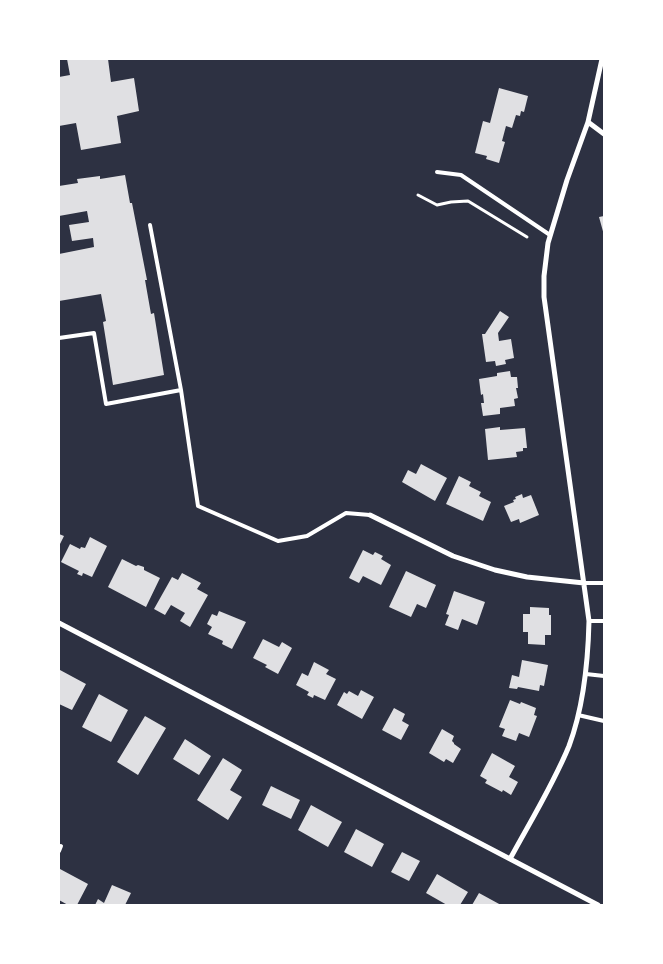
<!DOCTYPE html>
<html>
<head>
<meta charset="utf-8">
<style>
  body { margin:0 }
  #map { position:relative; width:663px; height:964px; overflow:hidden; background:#2d3142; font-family:Ubuntu,sans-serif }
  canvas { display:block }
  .frame { position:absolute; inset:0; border:60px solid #fff; pointer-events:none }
</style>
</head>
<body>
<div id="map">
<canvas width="663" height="964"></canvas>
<div class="frame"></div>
</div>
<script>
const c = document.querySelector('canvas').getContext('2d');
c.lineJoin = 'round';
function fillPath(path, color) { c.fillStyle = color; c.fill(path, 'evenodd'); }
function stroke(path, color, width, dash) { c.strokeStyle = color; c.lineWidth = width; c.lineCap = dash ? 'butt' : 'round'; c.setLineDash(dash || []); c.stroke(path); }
const building = new Path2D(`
  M67,59H108L111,82L134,78L139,111L117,116L121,143L81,150L76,123L59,126V77L70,75Z
  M499,88L528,96L524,112L521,111L520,116L516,115L512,128L506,126L502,141L505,142L499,163L486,159L487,156L475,153L483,121L490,123Z
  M125,175L130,203H132L147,280H145L151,314L154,313L164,375L113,385L103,322L106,321L101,294L59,301V254L94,247L93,238L72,241L69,225L89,222L87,211L59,216V186L78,183L77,179L100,176V179Z
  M604,216V235L599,217Z
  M500,311L509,317L498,333L499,341L511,339L514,358L505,360L506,364L496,366L495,361L486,362L482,334H485Z
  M510,371L511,377H517L518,388H516L518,398L514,399L515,406L500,408V414L483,416L481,403H484L483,394L481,395L479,379L497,376V373Z
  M500,427V430L525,428L527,448H523V451L516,452L517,457L488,460L485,429Z
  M421,464L447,478L435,501L402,482L408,470L416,474Z
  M459,476L471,482L469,486L481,492L479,496L491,502L483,521L446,504Z
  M522,494L523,498L531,495L539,515L520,523L519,519L511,522L504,506L514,502L513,500L516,499L515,497Z
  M59,534L64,536L59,546Z
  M90,537L107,546L92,577L83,573L82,576L77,574L79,571L61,562L70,544L80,549L81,547L85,548Z
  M363,550L373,555L375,552L383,556L381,559L391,565L381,585L363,576L359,583L349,578Z
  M122,559L136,566L138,565L144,567V570L160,578L146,607L108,587Z
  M406,571L436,585L426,608L417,604L411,617L389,607Z
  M182,573L201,583L197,589L208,595L190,627L180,621L185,613L171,605L165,615L154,609L172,577L178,580Z
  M454,591L485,602L477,625L462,619L458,630L445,625L449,615L446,614Z
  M530,607L549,608V615H551V635H545V645L528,644V632H523V614H530Z
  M219,611L246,622L232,649L222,644L223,641L208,634L212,627L207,624L212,614L217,616Z
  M263,639L279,647L282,642L292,648L278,674L265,667L267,665L253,658Z
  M522,660L548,665L544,686L540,685L539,691L518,687L517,689L509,688L512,675L519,677Z
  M314,662L329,670L326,674L336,679L325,700L314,695L313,698L307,695L309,692L296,685L302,673L308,676Z
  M60,670L86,684L72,710L59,704V673Z
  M361,690L374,697L362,719L337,705L344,692L347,694L349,691L358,696Z
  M99,694L128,710L111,742L82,727Z
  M510,700L520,704L521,702L536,708L534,715L537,716L529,737L519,733L516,741L502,736L505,729L499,727Z
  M394,708L405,714L402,721L409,725L401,740L382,730Z
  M145,716L166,728L138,775L117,762Z
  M442,729L454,736L452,741L454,743V744L461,749L453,763L446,759L444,762L429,753Z
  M185,739L211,756L199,775L173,759Z
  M492,753L515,766L509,777L518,782L511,795L503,790L502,792L485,783L487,780L480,776Z
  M223,758L242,770L230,790L242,797L228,820L197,800Z
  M271,786L300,800L291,819L262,805Z
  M311,805L342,822L328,847L298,830Z
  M356,829L384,844L372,867L344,852Z
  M402,852L420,861L409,881L391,872Z
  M60,869L88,884L77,905H68L59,900V871Z
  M437,874L468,892L460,905H447L426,893Z
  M112,885L131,893L125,905H95L98,899L104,903Z
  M479,893L501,905H472Z`);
const path = new Path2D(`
  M418,195L437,205L451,202L468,201L527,237`);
const service = new Path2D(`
  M437,172L461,175L550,235
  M150,225L181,390L198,506L278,541L307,536L346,513L370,515
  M59,338L94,333L106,404L181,390
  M584,583H604
  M589,621H604
  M586,674L604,676
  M578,715L604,721
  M59,851L61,846`);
const minor = new Path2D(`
  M588,122L604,134
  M370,515L453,556L495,570L527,577L584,583
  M59,623L598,905
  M510,859C530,822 553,785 569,746C584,706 588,663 589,621L544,297V276L548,243L567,180L588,122L602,59`);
fillPath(building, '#e0e0e3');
stroke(path, '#fff', 3);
stroke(service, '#fff', 4);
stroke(minor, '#fff', 5);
</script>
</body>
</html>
